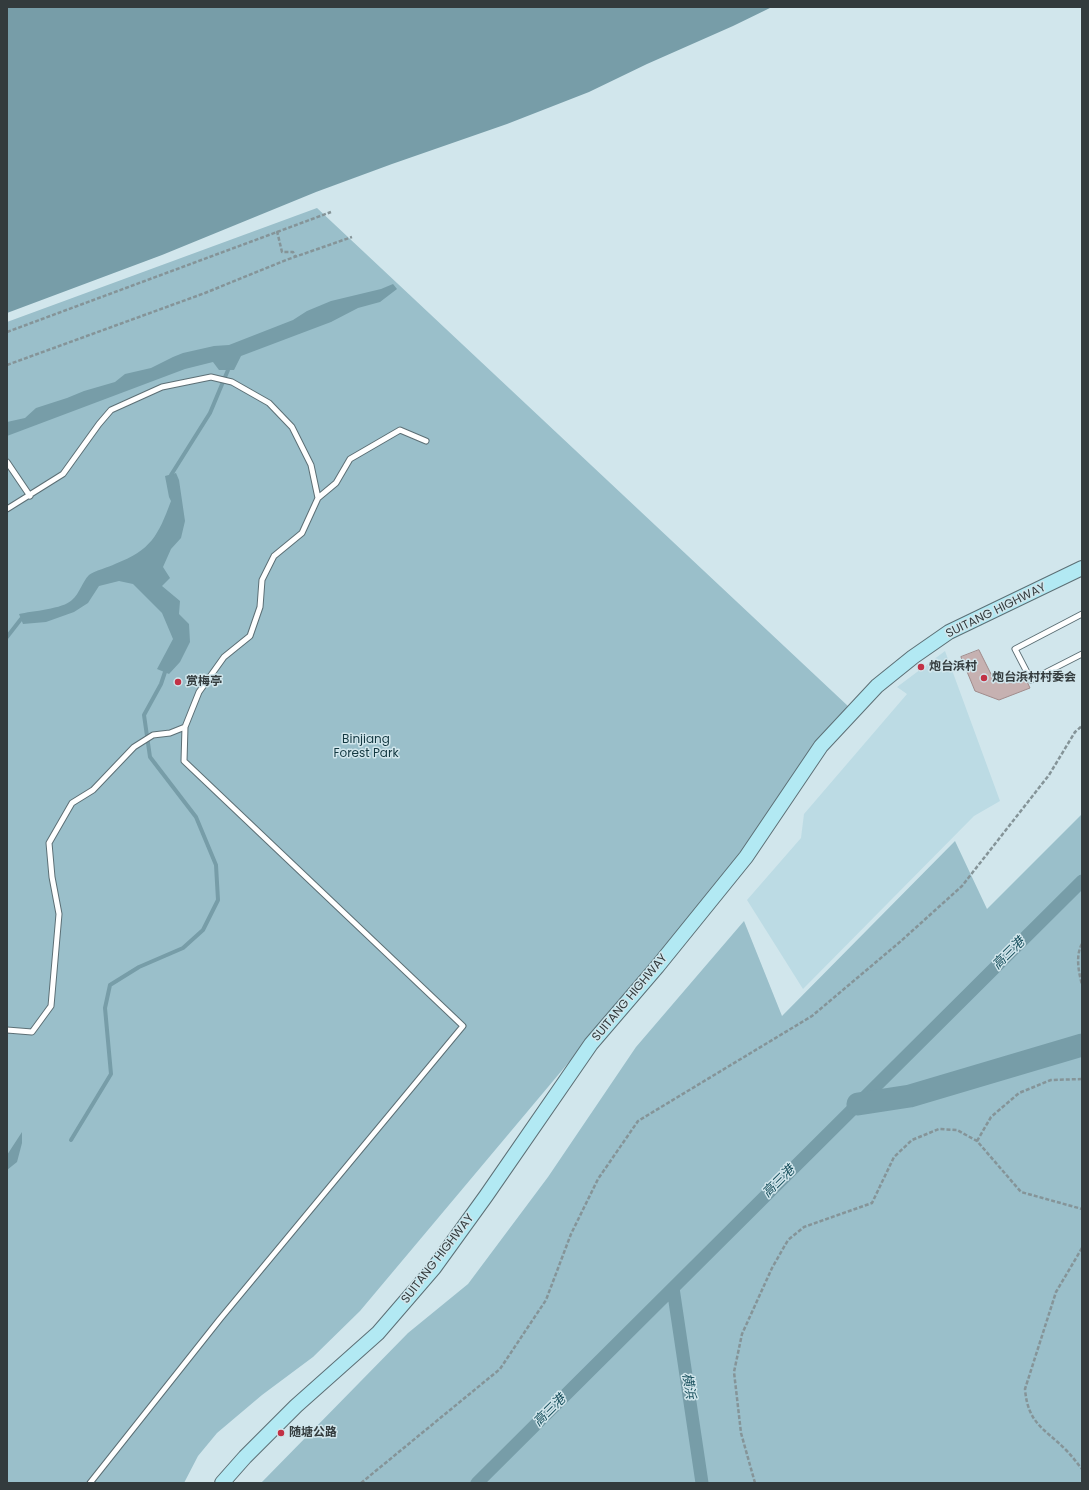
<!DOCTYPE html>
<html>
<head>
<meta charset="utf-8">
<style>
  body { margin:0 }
  #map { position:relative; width:1089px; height:1490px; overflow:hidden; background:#d1e6ec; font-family:Poppins,sans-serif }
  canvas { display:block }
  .frame { position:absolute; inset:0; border:8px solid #333b3d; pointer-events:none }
</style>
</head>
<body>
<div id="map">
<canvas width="1089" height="1490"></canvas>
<div class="frame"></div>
</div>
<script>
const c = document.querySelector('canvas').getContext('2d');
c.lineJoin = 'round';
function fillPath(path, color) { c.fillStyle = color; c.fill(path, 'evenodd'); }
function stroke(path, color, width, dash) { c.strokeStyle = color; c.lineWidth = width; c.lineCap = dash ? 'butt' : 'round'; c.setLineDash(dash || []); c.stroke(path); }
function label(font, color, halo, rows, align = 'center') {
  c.font = font + ' Poppins,"Noto Sans SC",sans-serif'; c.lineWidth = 3; c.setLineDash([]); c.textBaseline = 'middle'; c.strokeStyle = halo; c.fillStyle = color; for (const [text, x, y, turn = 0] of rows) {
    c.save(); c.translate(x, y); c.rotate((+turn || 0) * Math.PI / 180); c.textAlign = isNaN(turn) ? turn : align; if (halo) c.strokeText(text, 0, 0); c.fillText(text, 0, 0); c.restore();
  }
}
const built = new Path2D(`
  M945,651L1000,801L974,816L803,989L747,900L801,838L804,814L907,694L897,687Z`);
const green = new Path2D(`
  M317,208L849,707L778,813L360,1311L313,1357L262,1395L217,1433L198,1456L184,1483H7V322Z
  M1082,814V1483H261L408,1333L468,1284L548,1177L636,1047L744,921L782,1016L955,841L987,909Z`);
const water = new Path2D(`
  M7,7H772L733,26L647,64L589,92L507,124L392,164L316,192L162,255L7,313Z
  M393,284L397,289L380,302L358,308L331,322L241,356L234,370H219L213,362L185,369L7,436V422L25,418L36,408L67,398L84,391L115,382L125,374L151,368L173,357L183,353L214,346L229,345L293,320L307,311L331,301L381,289Z
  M176,473L179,480L185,521L181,538L171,549L163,567L170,578L162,586L180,601L179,614L189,624L190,642L180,662L169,674L157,669L173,639L162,613L133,584L119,581L99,586L88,603L74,612L46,622L23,624L19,614C32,611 63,609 72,600C80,593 82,582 89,575C94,571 109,567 115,564C151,550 158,536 171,501L169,497L165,476Z
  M22,1132V1143L17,1162L7,1170V1155Z`);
const stream = new Path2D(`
  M171,475L210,413L228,370
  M7,637L21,619
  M71,1140L111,1074L105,1008L110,985L139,967L183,948L203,930L218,900L216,865L196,817L150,757L144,715L161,684L165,672`);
const canal = new Path2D(`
  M673,1288L702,1483
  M477,1483L1082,881`);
const river = new Path2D(`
  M858,1104L910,1096L1082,1045`);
const building = new Path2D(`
  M979,650L991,674L1006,680L1024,675L1030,688L999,700L975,691L961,657Z`);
const path = new Path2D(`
  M277,231L282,252H293L295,256
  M7,332L331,212
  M7,365L205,293L286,260L352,237
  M1082,944C1075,956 1079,973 1082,985
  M977,1141L991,1117L1019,1093L1051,1080L1082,1079
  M1082,1248L1056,1292L1025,1389C1028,1424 1044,1428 1066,1450C1072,1456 1077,1463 1082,1469
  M361,1483L500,1369L546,1300L571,1234L598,1179L638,1121L812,1016L901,941L962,886L1049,775L1075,732L1082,726
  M755,1483L741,1433L734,1372L742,1334L772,1268L788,1240L804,1227L872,1203L894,1157L912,1140L939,1129L957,1130L977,1141L1021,1192L1082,1209`);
const lane = new Path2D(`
  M7,462L30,496
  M318,498L336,483L350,459L400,430L426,441
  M7,509L63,474L99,424L111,410L162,387L211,377L232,382L269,403L292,427L311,465L318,498L302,533L274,556L262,580L260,607L250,636L224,657L199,692L185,727L170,733L153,735L134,747L93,790L72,803L49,843L52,877L59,914L51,1006L32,1032L7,1030
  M1082,614L1015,649L1031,680L1082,654
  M90,1483L220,1319L463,1026L184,761L185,727`);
const secondary = new Path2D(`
  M222,1483L245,1457L296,1406L378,1333L434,1268L486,1196L591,1044L657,967L746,857L821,746L877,686L913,657L949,632L1082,568`);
const markers = [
  [921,667,4,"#c23145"],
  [984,678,4,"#c23145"],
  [178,682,4,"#c23145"],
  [281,1433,4,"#c23145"]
];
const streetNames = [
  ["SUITANG HIGHWAY",996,611,-26],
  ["SUITANG HIGHWAY",630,998,-50],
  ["SUITANG HIGHWAY",438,1259,-52]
];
const poiNames = [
  ["炮台浜村",929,667],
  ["炮台浜村村委会",992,678],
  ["赏梅亭",186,682],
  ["随塘公路",289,1433]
];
const parkNames = [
  ["Binjiang",366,740],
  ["Forest Park",366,754]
];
const waterNames = [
  ["高三港",1009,954,-45],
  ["高三港",779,1182,-45],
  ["横浜",688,1386,81],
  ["高三港",550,1411,-45]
];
fillPath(built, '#bcdbe4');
fillPath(green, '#9abfca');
fillPath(water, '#779da8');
stroke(stream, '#779da8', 4);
stroke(canal, '#779da8', 13);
stroke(river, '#779da8', 23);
fillPath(building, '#c6b1b1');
stroke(building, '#a08b8b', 1);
stroke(lane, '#5c6f75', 7);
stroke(secondary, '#5c6f75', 16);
stroke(path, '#859498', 2.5, [4, 2]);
stroke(lane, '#fff', 5);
stroke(secondary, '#b2e9f3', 14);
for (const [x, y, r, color] of markers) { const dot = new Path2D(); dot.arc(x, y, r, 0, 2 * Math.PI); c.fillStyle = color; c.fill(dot); stroke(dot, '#d1e6ec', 1.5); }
label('12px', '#333b3d', '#d1e6ec', streetNames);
label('bold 12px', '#333b3d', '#d1e6ec', poiNames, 'left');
label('12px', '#133841', '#d1e6ec', parkNames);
label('italic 13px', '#184f5c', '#d1e6ec', waterNames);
</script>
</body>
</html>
